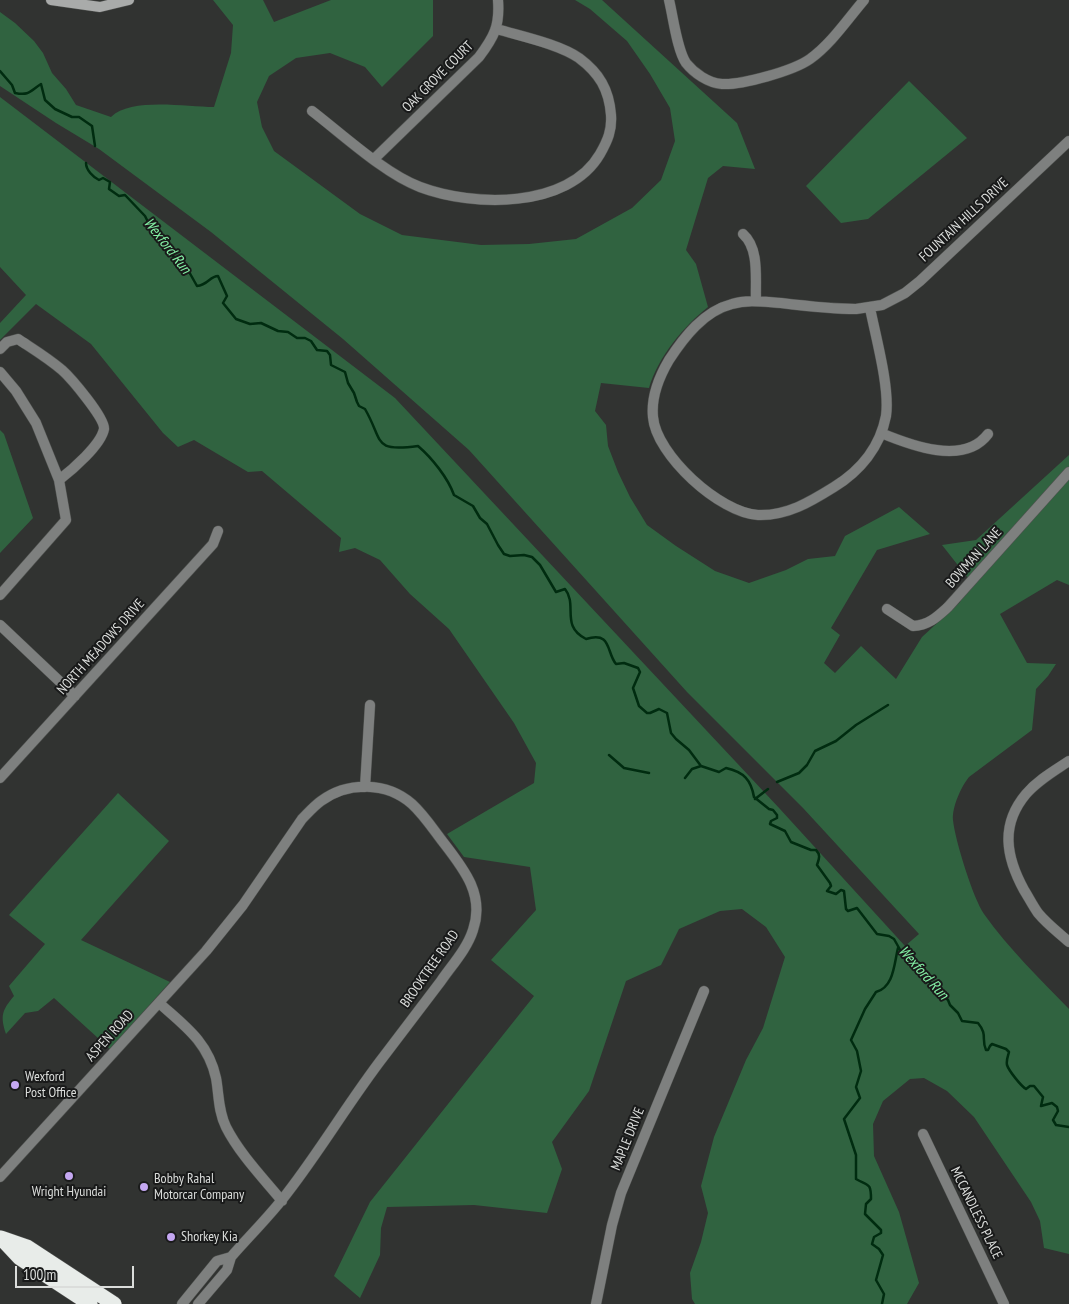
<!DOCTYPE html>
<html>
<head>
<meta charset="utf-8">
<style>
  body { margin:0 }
  #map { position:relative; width:1069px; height:1304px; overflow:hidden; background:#313331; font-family:"PT Sans Narrow",sans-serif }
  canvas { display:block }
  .scale { position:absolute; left:15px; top:1266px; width:119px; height:22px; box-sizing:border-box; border:2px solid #dbdddb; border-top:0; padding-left:6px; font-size:15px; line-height:18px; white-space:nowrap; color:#dbdddb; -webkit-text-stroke:4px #191a1a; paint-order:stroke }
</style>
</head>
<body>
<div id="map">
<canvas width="1069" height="1304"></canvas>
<div class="scale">100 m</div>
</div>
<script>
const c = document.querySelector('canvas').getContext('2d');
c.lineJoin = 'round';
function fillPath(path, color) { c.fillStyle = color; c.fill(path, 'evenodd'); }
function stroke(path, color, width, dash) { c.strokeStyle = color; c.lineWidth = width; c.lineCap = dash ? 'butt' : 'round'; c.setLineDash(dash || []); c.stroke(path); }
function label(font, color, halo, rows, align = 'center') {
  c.font = font + ' "PT Sans Narrow",sans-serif'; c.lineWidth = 4; c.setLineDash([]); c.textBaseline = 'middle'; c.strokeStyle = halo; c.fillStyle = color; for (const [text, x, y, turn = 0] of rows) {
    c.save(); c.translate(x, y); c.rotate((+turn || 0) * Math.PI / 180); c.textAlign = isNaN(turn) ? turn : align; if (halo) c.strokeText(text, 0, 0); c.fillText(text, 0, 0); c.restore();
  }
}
const green = new Path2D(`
  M213,0H263L274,22L331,0H433V36L382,87L365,67L330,53L296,58L269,76L257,102L262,127L274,151L360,214L402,235L481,245L529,244L576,239L632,208L661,180L675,141L670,108L650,74L627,41L590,9L575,0H602L737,123L755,169L723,166L708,178L686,250L696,264L708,307C684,326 658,357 649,388L601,383L595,411L606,425L608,446L618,472L630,497L647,525L676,546L715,571L749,583L786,570L808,559L835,556L845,536L899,507L930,534L877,550L831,628L840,635L824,663L835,673L861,646L896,679L922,637L960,602L968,578L942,545L976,540L1069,455V585L1057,580L1000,614L1027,663L1056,664L1048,676L1036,689L1032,730L969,777C961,787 952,807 953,820C955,840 973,898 984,914C1009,949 1040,979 1069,1009V1254L1044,1248L1040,1221L1031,1202L974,1117L947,1091L924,1078L910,1079L883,1101L873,1124L874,1156L899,1212L919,1283L907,1304H695L692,1299L690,1273L701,1242L708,1213L701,1186L714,1137L746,1060L763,1028L785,957L766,927L742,909L720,911L679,929L661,965L626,981L589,1091L552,1142L562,1169L547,1213L474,1205L387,1207L381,1228L380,1255L360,1298L334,1276L370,1202L534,996L491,960L536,910L530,867L464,857L447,834L534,783L536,763L514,723L449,629L410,594L380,560L355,548L339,552L341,538L262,471L248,472L194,440L178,447L163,433L91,344L36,304L0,340V323L26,295L0,267V97L395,398L780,809L905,946L919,934L803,808L687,692L469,450L343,339L211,232L99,149L56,123L0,86V12L15,23L34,41L43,53L52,73L66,89L76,105L111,117C131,97 186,107 214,107L231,53L233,25Z
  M909,81L967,138L868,219L841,223L806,186Z
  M0,430L4,434L33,518L0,553Z
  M118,793L169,841L81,940L170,982L110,1049L54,998L38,1011L25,1013L6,1034C0,1016 2,1010 14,996L9,986L45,944L9,915Z`);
const stream = new Path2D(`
  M0,71L12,85L15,93C30,96 30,91 41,84L45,100L55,109L72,117H79L92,126L95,146
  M86,163C86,170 93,177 99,180L103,178L110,182L109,189L119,196L125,195L145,216L151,228L167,245L171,254L188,270L197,286C208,285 210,276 218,276L227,296L223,303L236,319L250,324L261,323L278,331L288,332L297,338H305L311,341L317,350L327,351L330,355L331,365L345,372L348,383L354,393L357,402L359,406L365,409C384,442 372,452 418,446C432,458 448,478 454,495L473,506L480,518L487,524L498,545L504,554L510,556L524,555L532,557L540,565L556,592L565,589C578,605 560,626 586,639C612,631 606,652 616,664L624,663L638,668L640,672L633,688L639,706L647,713H650L659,709L667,713L671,733L676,739L689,750L701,766L719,772L726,768C744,772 751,780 754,797L769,809L773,810L777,815V818L771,821L770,824L785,831L791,842L811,850H816C821,855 819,859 817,865L830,883L831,886L827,891L836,894L841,890L844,891L846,909L848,911L857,908L877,934L889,936L894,939L903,955L915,960L919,964L921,974L948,1000L950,1005L958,1013L962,1021L978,1023C988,1035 981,1039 986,1050H988L990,1046L992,1044L1006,1049L1009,1052C1008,1056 1006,1060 1007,1065C1009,1071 1021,1086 1026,1089L1030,1086H1034L1043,1097L1041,1106L1052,1103L1057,1107L1058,1111L1053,1120L1056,1125L1069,1127
  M609,755L624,768L649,773
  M685,778L692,769L701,766
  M777,782L799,773L807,765L815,751L836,741L856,725L888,705
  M755,799L768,789
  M882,1304L884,1294L876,1280L883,1255L879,1249L872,1244L874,1237L881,1233V1230L865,1214L866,1204L871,1199C871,1182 868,1186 856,1179V1155L844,1119L860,1098L856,1087L861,1071L857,1051L851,1040L865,1009L876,992C894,987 894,964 898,948`);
const street = new Path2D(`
  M669,0C673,16 677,50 686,63C694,73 708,83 722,84C742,85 793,71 810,59C831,44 847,20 864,0
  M312,111C342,134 385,174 420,187C473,207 568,209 600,154C608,140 612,130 611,115C609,89 599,73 579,58C559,44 520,36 497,29
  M374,159L479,57C494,37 500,26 498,0
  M743,234C760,249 755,280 756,301
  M870,308C876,338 890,388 886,416C880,447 860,471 834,487C810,502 787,516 758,515C720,513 656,455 653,417C651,397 659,377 669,360C684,337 704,311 732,304C748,299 765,302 781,303C806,306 831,309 856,309L882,305L905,293L920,281L1069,141
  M0,349L7,342L18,339C33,349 48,358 62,370C71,378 105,418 104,429C101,445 72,470 59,480L36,423L16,391L0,372
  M881,433C910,445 964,466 988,434
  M0,595L66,520L59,480
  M887,609L913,626C929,625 937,617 948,607L1069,472
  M0,625L75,696
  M1069,761C1054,771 1038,780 1026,794C1000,825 1006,857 1024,890C1029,898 1033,906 1038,913C1047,924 1059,933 1069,942
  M0,778L213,544L218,531
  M365,787L370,705
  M159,1003C185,1026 208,1042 216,1078C219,1094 218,1111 226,1127C239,1153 263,1178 282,1201
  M923,1134L1004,1304
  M0,1177L206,951L243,905L302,819C308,813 314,806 321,801C348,781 387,782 412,804C424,815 433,829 443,842C464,869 485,895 473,930C467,949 452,965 441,981C422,1006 403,1031 384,1056C350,1100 322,1148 288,1192C271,1215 250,1235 231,1257L227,1270L198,1304
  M182,1304L217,1261L231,1257
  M596,1304L612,1225L621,1193L704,991`);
const secondary = new Path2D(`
  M51,0L100,7L129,0`);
const highway = new Path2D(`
  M1,1238L27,1247L114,1304
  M3,1240L20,1258L90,1304`);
const markers = [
  [15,1085,5,"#c4a7f1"],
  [69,1176,5,"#c4a7f1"],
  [144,1187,5,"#c4a7f1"],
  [171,1237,5,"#c4a7f1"]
];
const streetNames = [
  ["OAK GROVE COURT",438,77,-45],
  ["FOUNTAIN HILLS DRIVE",964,220,-43],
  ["BOWMAN LANE",974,558,-48],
  ["NORTH MEADOWS DRIVE",101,647,-48],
  ["BROOKTREE ROAD",430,969,-55],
  ["ASPEN ROAD",110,1036,-48],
  ["MAPLE DRIVE",628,1139,-68],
  ["MCCANDLESS PLACE",976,1213,64]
];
const poiNames = [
  ["Wexford",25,1077],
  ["Post Office",25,1093],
  ["Bobby Rahal",154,1179],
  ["Motorcar Company",154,1195],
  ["Wright Hyundai",69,1192,"center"],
  ["Shorkey Kia",181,1237]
];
const waterNames = [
  ["Wexford Run",167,246,52],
  ["Wexford Run",923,973,48]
];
fillPath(green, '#306340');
stroke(stream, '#002c10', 2.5);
stroke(street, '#505250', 11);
stroke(secondary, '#505250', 11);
stroke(highway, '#505250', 16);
stroke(street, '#7e807f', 10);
stroke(secondary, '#a9abaa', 10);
stroke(highway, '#e8ece9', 15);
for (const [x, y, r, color] of markers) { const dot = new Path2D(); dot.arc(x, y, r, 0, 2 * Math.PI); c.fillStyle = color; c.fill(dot); stroke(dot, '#191a1a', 2); }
label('14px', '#dbdddb', '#191a1a', streetNames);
label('14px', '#dbdddb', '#191a1a', poiNames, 'left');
label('italic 15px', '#85f2a6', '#191a1a', waterNames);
</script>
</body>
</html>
